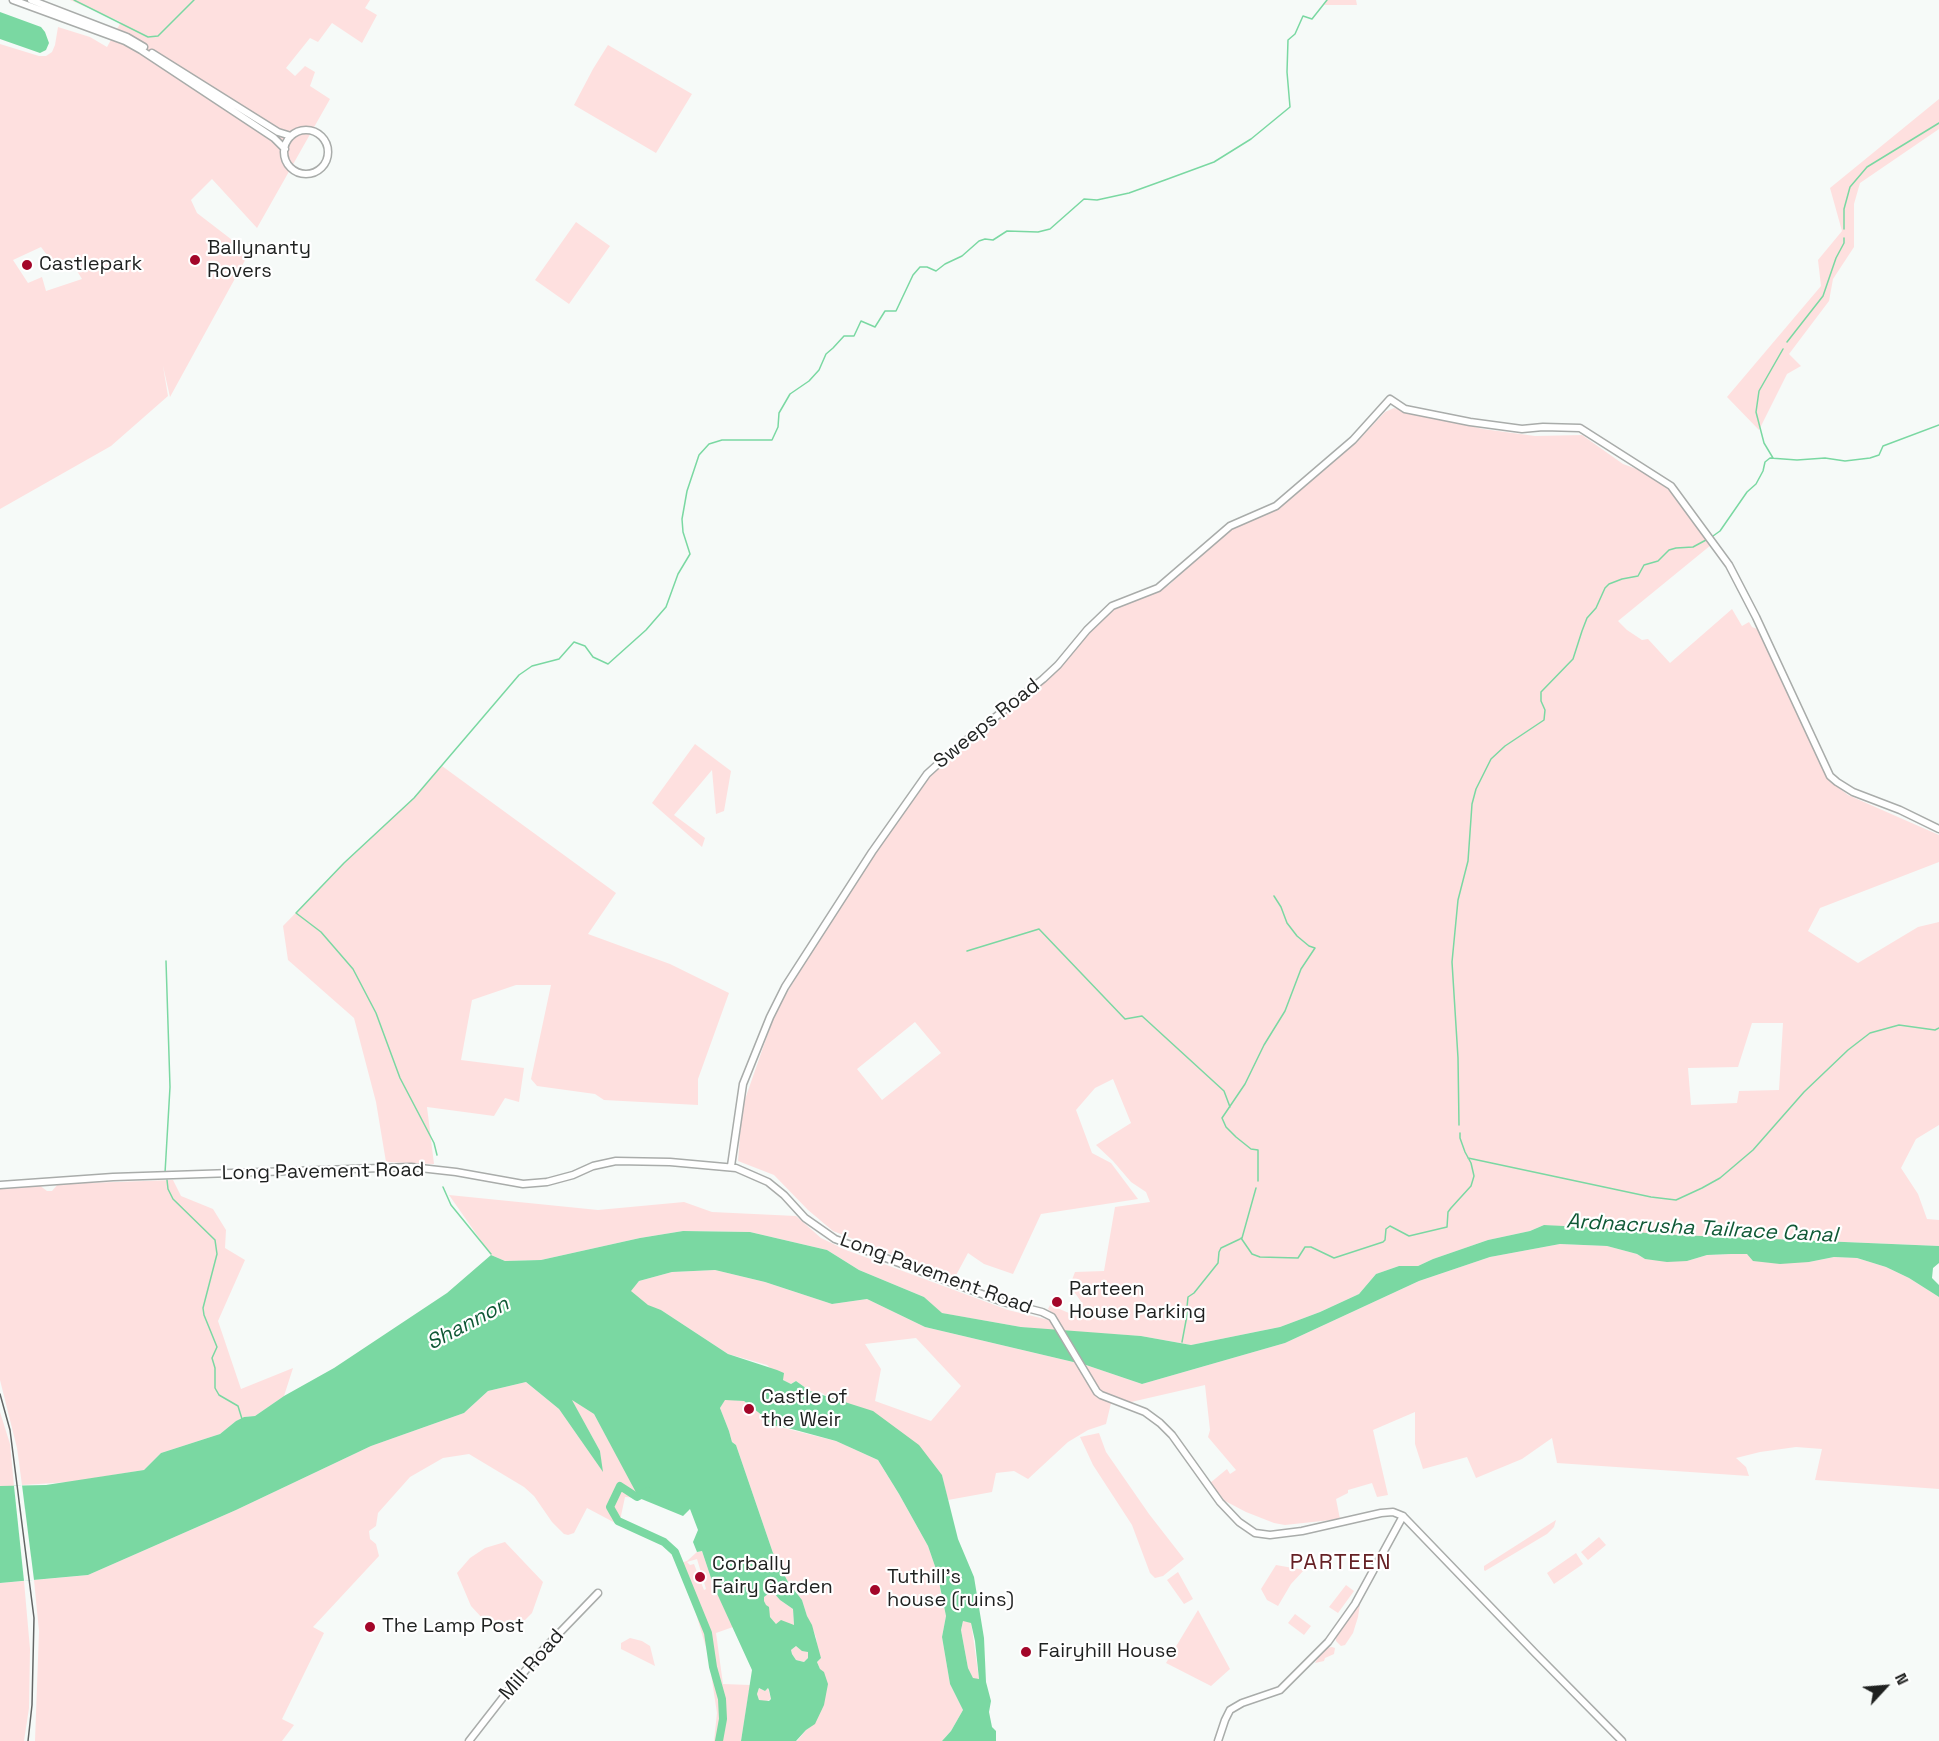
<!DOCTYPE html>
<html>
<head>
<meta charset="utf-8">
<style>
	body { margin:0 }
	#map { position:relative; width:1939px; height:1741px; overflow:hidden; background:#f6faf8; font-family:"Space Grotesk",sans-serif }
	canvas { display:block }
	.north { position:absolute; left:1855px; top:1657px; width:60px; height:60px; -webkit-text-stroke:4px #fff; paint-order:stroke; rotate:64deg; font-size:16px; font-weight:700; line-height:24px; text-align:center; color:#1f2120 }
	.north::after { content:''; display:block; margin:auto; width:21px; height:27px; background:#1f2120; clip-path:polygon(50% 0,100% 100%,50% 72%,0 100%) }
</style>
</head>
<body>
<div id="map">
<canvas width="1939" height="1741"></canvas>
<div class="north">N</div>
</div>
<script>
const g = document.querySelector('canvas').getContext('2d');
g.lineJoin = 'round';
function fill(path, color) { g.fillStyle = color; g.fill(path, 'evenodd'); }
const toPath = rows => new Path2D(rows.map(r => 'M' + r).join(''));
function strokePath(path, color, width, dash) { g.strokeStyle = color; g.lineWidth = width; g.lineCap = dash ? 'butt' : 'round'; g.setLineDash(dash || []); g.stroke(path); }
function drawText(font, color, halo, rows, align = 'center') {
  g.font = font + ' "Space Grotesk",sans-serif'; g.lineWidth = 4.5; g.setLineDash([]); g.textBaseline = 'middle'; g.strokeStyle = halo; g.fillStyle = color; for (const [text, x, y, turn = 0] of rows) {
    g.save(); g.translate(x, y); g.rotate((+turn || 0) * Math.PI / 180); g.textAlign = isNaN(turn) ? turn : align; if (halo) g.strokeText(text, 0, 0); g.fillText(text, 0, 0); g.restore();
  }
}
const green = toPath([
	[70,0,370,0,365,8,377,15,362,43,332,23,318,42,310,38,286,68,295,76,305,66,315,72,310,86,330,99,257,228,212,179,191,200,197,213,249,253,170,397,163,366,168,396,111,446,0,509,0,44,39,56,46,56,52,52,55,45,58,27,90,37,107,47,121,22],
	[41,247,53,263,69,258,82,279,46,291,42,277,28,283,13,260],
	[1327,0,1356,0,1357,5,1324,5],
	[608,45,692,94,656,153,574,105,593,69],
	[1939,99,1939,129,1860,183,1854,204,1854,247,1833,279,1829,301,1789,354,1801,366,1787,374,1759,430,1727,397,1821,286,1818,260,1842,231,1830,188],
	[576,222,610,246,569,304,535,280],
	[1394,408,1483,429,1535,436,1582,435,1623,464,1637,469,1665,485,1674,493,1711,545,1618,621,1627,630,1642,640,1648,639,1670,663,1732,609,1742,626,1749,622,1752,627,1760,630,1829,780,1848,795,1939,835,1939,862,1820,908,1808,931,1858,963,1918,927,1939,922,1939,1125,1916,1139,1901,1168,1918,1194,1927,1219,1939,1220,1939,1246,1655,1234,1544,1225,1530,1231,1488,1240,1433,1259,1418,1266,1399,1266,1376,1274,1359,1294,1320,1312,1280,1327,1191,1345,1141,1336,1064,1331,1056,1316,1048,1309,1050,1305,1076,1316,1082,1303,1075,1293,1068,1290,1075,1272,1104,1271,1115,1207,1150,1202,1146,1192,1131,1182,1113,1161,1096,1145,1131,1123,1113,1079,1095,1088,1076,1110,1092,1153,1111,1163,1138,1199,1041,1214,1013,1274,984,1264,968,1253,954,1279,833,1231,808,1210,774,1175,738,1161,742,1108,775,1013,827,925,883,840,931,774,1038,684,1112,609,1156,592,1169,585,1224,533,1267,514,1284,503,1356,443,1385,412],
	[915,1022,941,1053,882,1100,857,1069],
	[1752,1023,1783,1023,1779,1090,1739,1091,1737,1103,1691,1105,1688,1068,1738,1067],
	[695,744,731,771,724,811,716,814,712,770,674,815,705,838,702,847,652,803],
	[442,766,616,893,588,934,670,964,729,993,698,1079,698,1105,604,1100,595,1094,537,1086,531,1079,551,985,516,985,472,1000,461,1060,524,1068,519,1102,505,1098,494,1116,427,1107,434,1164,386,1162,376,1102,354,1018,288,960,283,926,344,863,414,798],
	[173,1180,181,1196,213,1209,226,1230,225,1248,245,1260,218,1321,241,1389,293,1368,284,1396,255,1416,244,1417,236,1421,220,1434,161,1453,144,1470,70,1482,22,1485,17,1448,0,1380,0,1188,39,1185,47,1191,52,1191,58,1184],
	[449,1195,598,1210,684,1202,712,1212,796,1216,821,1238,846,1250,1008,1310,1049,1320,1059,1331,1021,1327,941,1313,924,1297,859,1270,827,1250,750,1232,683,1231,640,1238,541,1260,505,1261,491,1255],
	[1560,1244,1607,1246,1637,1254,1645,1259,1687,1261,1707,1255,1731,1254,1747,1254,1809,1262,1834,1257,1857,1258,1886,1267,1909,1278,1939,1297,1939,1489,1815,1480,1822,1449,1796,1447,1760,1452,1736,1458,1746,1467,1749,1476,1557,1463,1552,1438,1522,1459,1476,1478,1467,1457,1423,1469,1415,1444,1415,1412,1373,1430,1388,1495,1377,1497,1372,1483,1348,1490,1348,1493,1336,1499,1340,1519,1285,1525,1274,1523,1246,1512,1225,1501,1210,1483,1227,1469,1230,1474,1236,1470,1208,1437,1210,1430,1205,1385,1131,1402,1112,1399,1106,1424,1088,1430,1068,1442,1028,1479,1014,1471,996,1473,992,1492,948,1500,942,1475,822,1393,810,1391,796,1381,791,1384,783,1380,767,1365,728,1354,661,1310,648,1306,630,1291,639,1281,672,1272,715,1270,765,1282,832,1304,867,1299,925,1327,1086,1365,1142,1384,1285,1343,1419,1281,1490,1257],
	[916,1338,961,1386,931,1421,875,1401,881,1369,865,1344],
	[526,1382,559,1409,602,1470,600,1451,571,1399,594,1414,639,1496,639,1498,625,1497,619,1525,587,1508,574,1533,568,1535,564,1534,552,1522,534,1496,524,1487,469,1454,443,1458,410,1477,378,1513,376,1526,369,1531,370,1539,376,1544,379,1556,313,1627,324,1633,282,1719,294,1725,282,1741,35,1741,39,1631,34,1580,88,1575,236,1510,371,1446,464,1413,488,1391],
	[725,1399,744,1401,776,1426,836,1441,878,1460,899,1494,928,1546,937,1572,946,1616,942,1637,950,1684,963,1710,951,1731,942,1741,797,1741,806,1730,815,1723,820,1669,817,1662,821,1658,818,1651,816,1637,807,1616,802,1600,788,1582,773,1553,736,1445,732,1442,729,1431,720,1408],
	[0,1412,10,1444,14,1486,0,1486],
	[1099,1433,1106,1452,1149,1514,1184,1559,1163,1576,1155,1578,1150,1573,1132,1525,1093,1465,1080,1437],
	[1556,1520,1554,1527,1547,1534,1485,1571,1484,1570,1484,1566],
	[1599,1537,1606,1545,1588,1560,1581,1552],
	[505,1542,543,1582,532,1613,515,1630,496,1629,483,1619,471,1606,457,1573,470,1558,485,1548],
	[702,1551,714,1587,733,1627,716,1633,723,1684,750,1685,741,1741,714,1741,717,1713,708,1654,691,1597,677,1564,687,1561,697,1552],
	[697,1559,706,1589,704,1590,694,1564,690,1565,687,1562],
	[1576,1553,1583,1564,1554,1584,1547,1573],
	[1276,1565,1304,1570,1291,1584,1278,1606,1267,1600,1261,1589],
	[1178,1572,1193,1599,1184,1604,1167,1580],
	[24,1581,30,1649,29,1708,24,1741,0,1741,0,1583],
	[1346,1585,1354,1591,1338,1613,1329,1607],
	[772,1591,780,1600,793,1609,794,1626,789,1624,777,1625,770,1617,764,1601,764,1597],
	[1358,1603,1360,1604,1358,1617,1353,1633,1345,1645,1341,1646,1336,1641,1336,1638],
	[1198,1610,1230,1669,1211,1686,1166,1663],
	[1295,1614,1311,1626,1304,1635,1288,1623],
	[963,1621,971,1622,979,1679,973,1679,968,1668,961,1630],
	[630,1638,642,1641,650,1646,655,1666,621,1649,621,1643],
	[796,1646,808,1651,808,1658,804,1662,796,1660,792,1654,791,1650],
	[1332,1647,1335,1648,1334,1654,1325,1658,1324,1661,1315,1663,1319,1656,1326,1648],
	[759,1688,765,1691,768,1688,771,1699,765,1702,759,1700,757,1694]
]);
const water = toPath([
	[0,12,41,27,45,32,49,43,46,50,40,53,0,39],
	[1544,1225,1603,1228,1655,1234,1939,1246,1939,1263,1933,1268,1932,1278,1939,1285,1939,1297,1909,1278,1886,1267,1857,1258,1834,1257,1809,1262,1780,1264,1753,1261,1747,1254,1731,1254,1707,1255,1687,1261,1667,1262,1645,1259,1637,1254,1607,1246,1560,1244,1490,1257,1419,1281,1285,1343,1142,1384,1086,1365,925,1327,867,1299,832,1304,765,1282,715,1270,672,1272,639,1281,631,1291,648,1305,661,1310,728,1354,777,1370,784,1373,783,1380,791,1384,796,1381,810,1391,873,1411,919,1445,942,1475,958,1539,974,1577,984,1638,986,1682,991,1701,989,1712,992,1727,996,1731,996,1741,942,1741,951,1731,963,1710,950,1684,942,1637,946,1616,937,1572,928,1546,899,1494,878,1460,836,1441,788,1428,776,1426,772,1427,768,1424,768,1420,744,1401,725,1400,720,1408,729,1431,732,1442,736,1445,773,1553,788,1582,802,1600,807,1616,812,1625,821,1658,817,1662,820,1669,824,1672,828,1684,824,1705,815,1724,806,1730,796,1741,741,1741,752,1670,714,1587,702,1551,697,1552,693,1542,698,1530,690,1509,683,1516,639,1498,594,1414,572,1400,600,1451,603,1472,559,1409,526,1382,488,1391,464,1413,371,1446,236,1510,88,1575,0,1583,0,1486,46,1485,144,1470,161,1453,220,1434,236,1421,244,1417,255,1416,284,1396,334,1368,447,1293,491,1255,505,1261,541,1260,640,1238,683,1231,750,1232,827,1250,859,1270,924,1297,942,1313,1021,1327,1141,1336,1191,1345,1280,1327,1320,1312,1359,1294,1376,1274,1399,1266,1418,1266,1433,1259,1488,1240,1530,1231],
	[772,1591,780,1600,793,1609,794,1625,781,1620,776,1624,770,1617,769,1607,766,1605,764,1601,764,1597],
	[963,1621,971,1623,975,1641,979,1679,973,1678,968,1668,961,1630],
	[796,1646,802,1651,808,1652,808,1658,804,1662,796,1660,792,1654,791,1650],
	[759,1688,765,1691,768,1688,769,1690,771,1699,769,1701,759,1700,757,1694]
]);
const pier = toPath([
	[22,1485,34,1580,24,1581,14,1486]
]);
const stream = toPath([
	[74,0,148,37,158,36,194,0],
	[1844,229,1844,209,1850,187,1867,167,1939,123],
	[1787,342,1823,296,1836,258,1844,243,1844,238],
	[1773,458,1764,443,1756,412,1759,391,1783,349],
	[1713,536,1720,531,1747,492,1756,484,1763,471,1765,462,1770,458,1797,460,1825,458,1845,461,1870,458,1879,455,1883,446,1939,425],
	[967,951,1039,929,1125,1019,1142,1016,1224,1091,1230,1107],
	[1459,1125,1458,1058,1452,962,1458,900,1468,861,1472,804,1476,789,1491,759,1505,746,1544,720,1545,710,1541,701,1541,692,1573,659,1582,631,1587,618,1596,608,1605,588,1609,584,1622,579,1638,576,1644,565,1658,561,1669,550,1676,548,1693,547,1706,540],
	[437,1155,434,1143,400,1078,376,1013,353,969,321,932,296,913,344,863,414,798,519,675,532,666,559,659,574,642,585,646,593,657,608,664,646,630,666,607,678,574,690,554,683,532,682,519,687,491,699,455,709,444,722,440,772,440,778,427,779,413,790,394,809,381,819,370,826,354,833,348,844,336,854,336,861,321,875,327,885,311,896,311,913,275,920,267,927,267,936,271,945,264,962,256,979,241,985,239,993,240,1007,231,1038,232,1050,229,1084,199,1097,200,1129,193,1165,180,1214,162,1251,139,1290,107,1287,72,1288,40,1295,34,1303,16,1312,19,1327,0],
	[1468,1158,1651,1197,1676,1200,1702,1188,1720,1178,1753,1150,1804,1092,1848,1050,1870,1033,1899,1025,1935,1030,1939,1028],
	[165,1173,170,1087,166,961],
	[167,1180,168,1189,173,1199,215,1240,217,1254,203,1308,204,1315,217,1347,212,1358,215,1368,215,1388,219,1395,238,1406,242,1419],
	[1258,1181,1258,1150,1251,1149,1236,1137,1226,1127,1222,1118,1245,1084,1264,1045,1285,1011,1301,969,1315,948,1309,946,1297,936,1287,923,1281,907,1274,896],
	[443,1187,451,1205,491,1254],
	[1241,1238,1252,1254,1260,1257,1298,1258,1305,1247,1311,1247,1334,1258,1383,1242,1385,1240,1386,1229,1390,1226,1409,1236,1447,1227,1448,1212,1451,1208,1471,1186,1474,1176,1471,1163,1465,1152,1460,1138,1460,1133],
	[1242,1238,1256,1188],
	[1187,1307,1188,1297,1194,1293,1218,1263,1219,1252,1221,1248,1240,1239],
	[1182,1342,1188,1310]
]);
const river = toPath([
	[648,1491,637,1497,620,1486,610,1507,618,1521,664,1542,675,1552,708,1633,713,1667,722,1699,723,1719,719,1741]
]);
const secondary = toPath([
	[13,0,125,41,141,50,274,138,285,149],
	[31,0,127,37,144,47],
	[152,53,278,132,291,136],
	'284 152a22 22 0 1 1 44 0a22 22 0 1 1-44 0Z',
	[731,1166,743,1084,770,1017,785,987,872,852,927,774,949,754,1043,679,1058,665,1087,630,1112,606,1158,588,1230,526,1276,506,1353,440,1390,399,1405,409,1470,422,1522,429,1543,427,1580,428,1671,486,1729,565,1756,617,1830,776,1837,782,1853,792,1900,810,1939,829],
	[0,1185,113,1177,411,1167,456,1172,523,1184,547,1182,573,1175,593,1166,616,1161,670,1162,736,1168,768,1182,784,1195,805,1218,835,1239,1003,1302,1042,1312,1052,1317,1097,1392,1101,1395,1145,1412,1160,1423,1172,1435,1220,1502,1239,1522,1255,1533,1270,1535,1302,1531,1381,1513,1393,1512,1403,1516,1535,1653,1622,1741],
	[469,1741,508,1691,541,1652,598,1593],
	[1218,1741,1225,1720,1230,1710,1242,1703,1280,1690,1328,1642,1355,1604,1403,1516]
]);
const rail = toPath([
	[0,1394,10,1430,34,1618,32,1705,28,1741]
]);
const markers = [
	[195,260,6,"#a30629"],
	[27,265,6,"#a30629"],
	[1057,1302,6,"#a30629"],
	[749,1409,6,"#a30629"],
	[700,1577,6,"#a30629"],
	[875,1590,6,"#a30629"],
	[370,1627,6,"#a30629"],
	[1026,1652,6,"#a30629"]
];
const poiNames = [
	["Ballynanty",207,249],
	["Rovers",207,272],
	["Castlepark",39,265],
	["Parteen",1069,1290],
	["House Parking",1069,1313],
	["Castle of",761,1398],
	["the Weir",761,1421],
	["Corbally",712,1565],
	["Fairy Garden",712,1588],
	["Tuthill's",887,1578],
	["house (ruins)",887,1601],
	["The Lamp Post",382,1627],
	["Fairyhill House",1038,1652]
];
const streetNames = [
	["Sweeps Road",987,724,-39],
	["Long Pavement Road",323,1172,-1],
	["Long Pavement Road",936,1274,20],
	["Mill Road",532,1665,-49]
];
const waterNames = [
	["Ardnacrusha Tailrace Canal",1702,1229,3],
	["Shannon",468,1324,-28]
];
const quarterNames = [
	["PARTEEN",1341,1563]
];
fill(green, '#fee0df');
fill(water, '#7ad8a2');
fill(pier, '#f6faf8');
strokePath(stream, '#7ad8a2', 1.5);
strokePath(river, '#7ad8a2', 8);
strokePath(secondary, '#a9acaa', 9);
strokePath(secondary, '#fff', 6);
strokePath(rail, '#636665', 1.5);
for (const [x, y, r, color] of markers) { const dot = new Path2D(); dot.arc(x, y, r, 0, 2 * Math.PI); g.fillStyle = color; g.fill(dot); strokePath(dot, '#fff', 2); }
drawText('20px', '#1f2120', '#fff', poiNames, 'left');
drawText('20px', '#1f2120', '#fff', streetNames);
drawText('italic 21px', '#105936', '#fff', waterNames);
g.letterSpacing = '1.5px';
drawText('22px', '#652024', '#fff', quarterNames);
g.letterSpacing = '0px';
</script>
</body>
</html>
